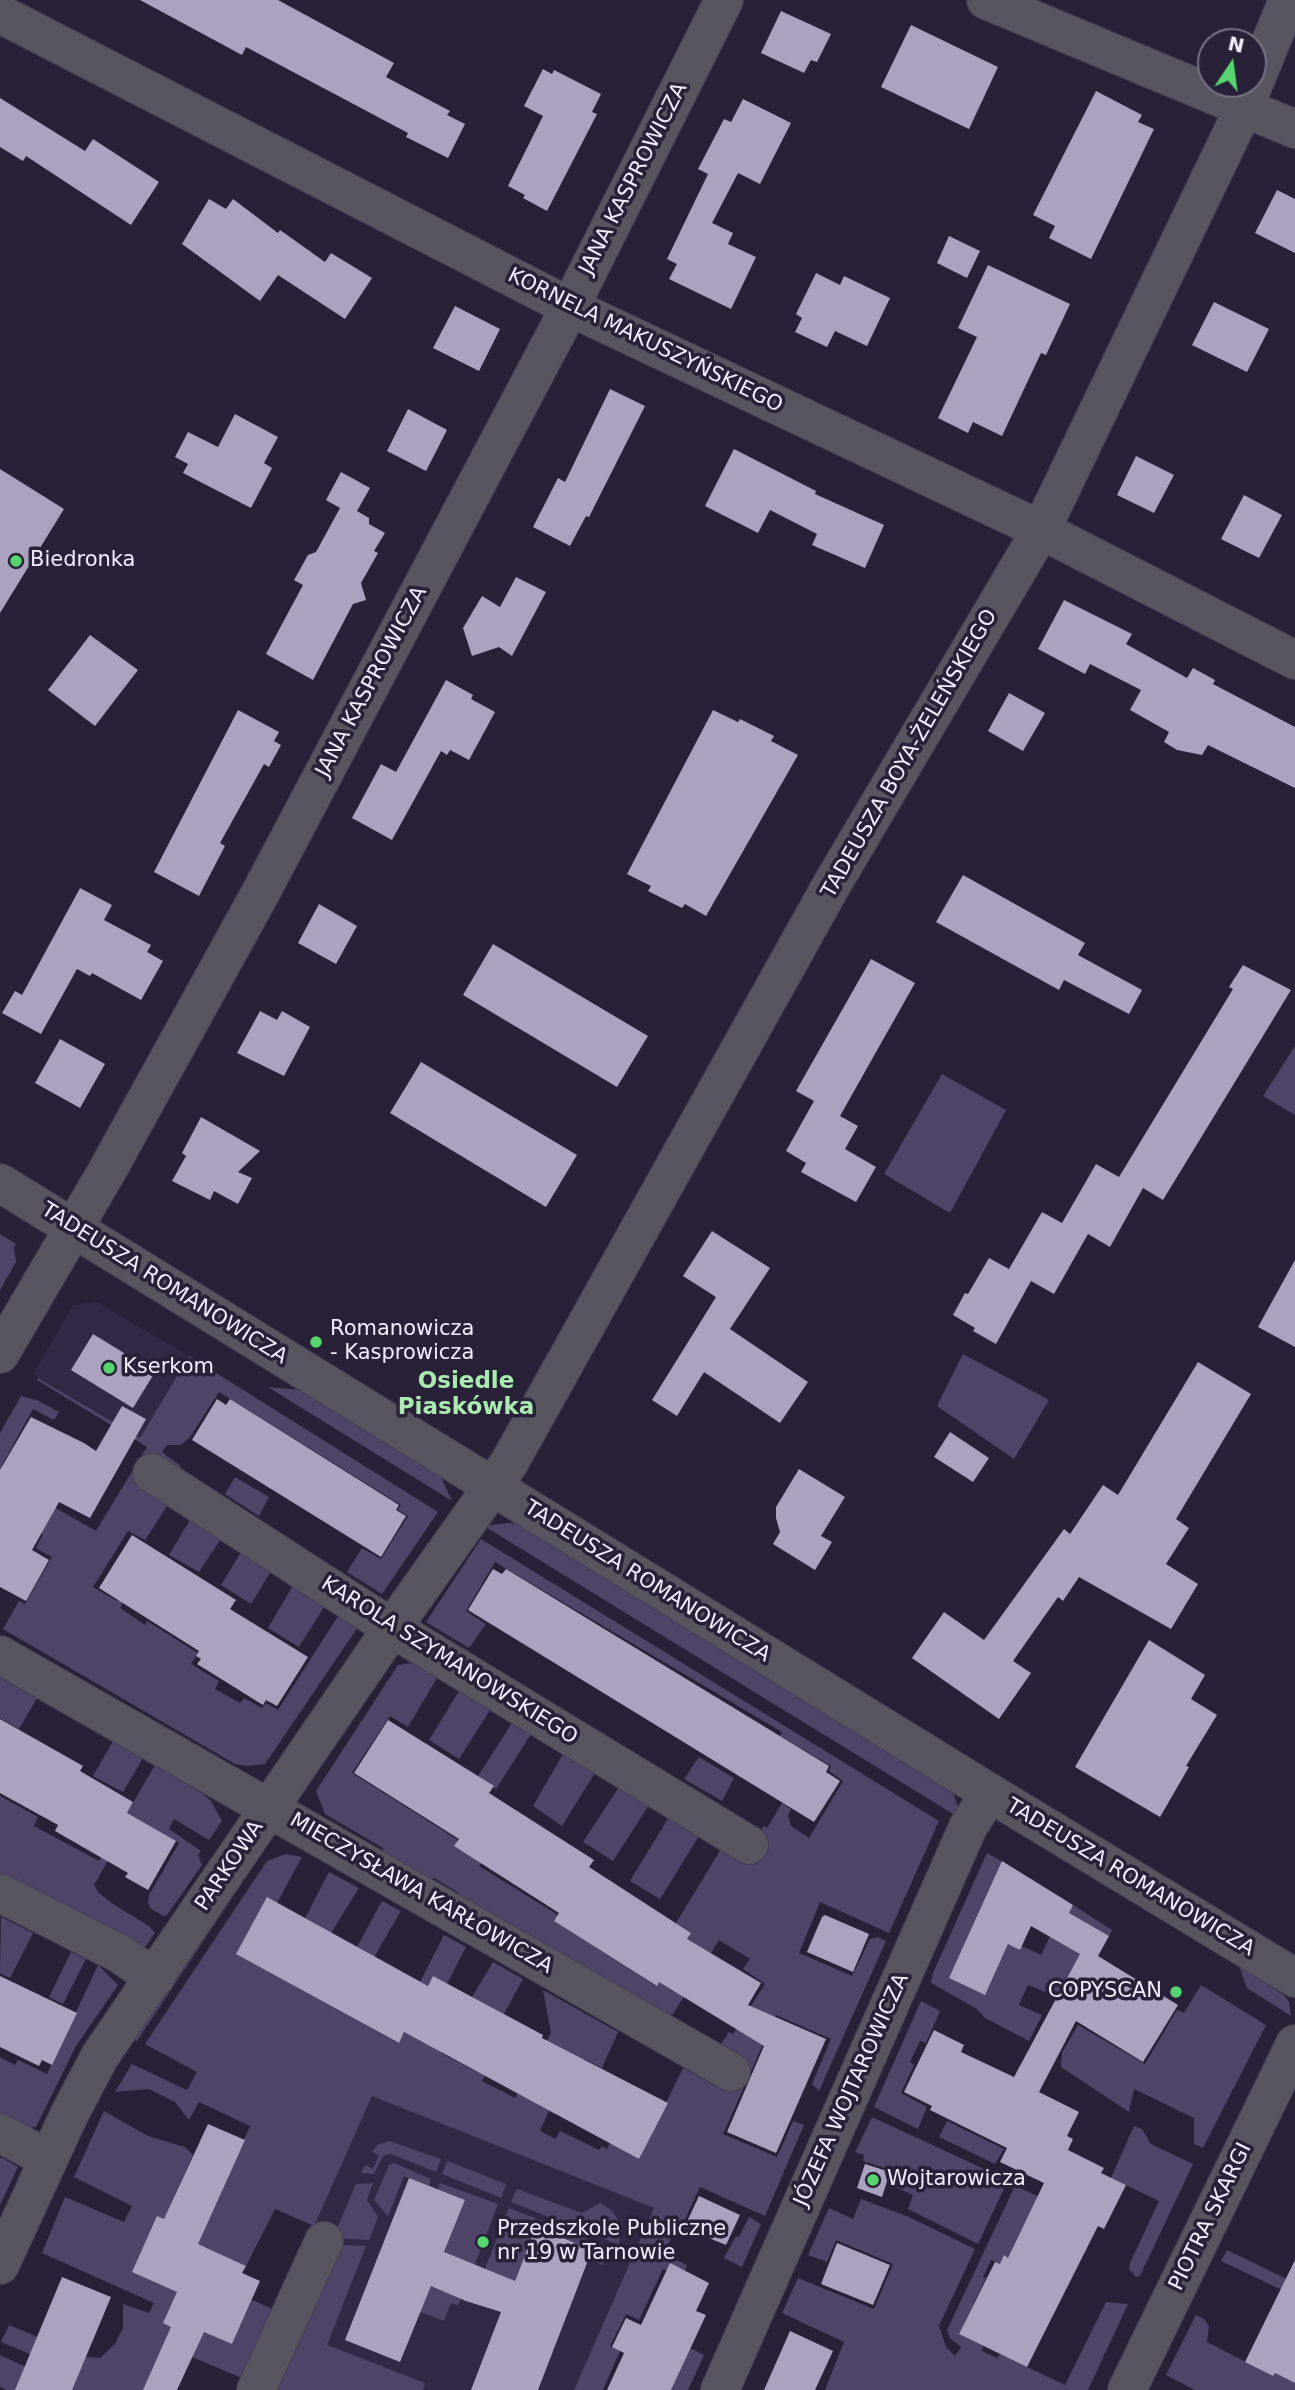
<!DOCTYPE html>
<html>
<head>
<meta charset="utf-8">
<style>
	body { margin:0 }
	#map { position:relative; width:1295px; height:2390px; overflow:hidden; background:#282138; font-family:"DejaVu Sans",sans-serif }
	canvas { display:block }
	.north { position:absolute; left:1197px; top:28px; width:70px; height:70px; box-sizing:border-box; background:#282138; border:2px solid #787386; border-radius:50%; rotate:13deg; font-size:19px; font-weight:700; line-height:28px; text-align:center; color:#f1edfc }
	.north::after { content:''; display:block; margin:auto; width:24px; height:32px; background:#57d570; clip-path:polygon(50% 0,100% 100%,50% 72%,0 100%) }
</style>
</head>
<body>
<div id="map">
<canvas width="1295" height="2390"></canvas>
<div class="north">N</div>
</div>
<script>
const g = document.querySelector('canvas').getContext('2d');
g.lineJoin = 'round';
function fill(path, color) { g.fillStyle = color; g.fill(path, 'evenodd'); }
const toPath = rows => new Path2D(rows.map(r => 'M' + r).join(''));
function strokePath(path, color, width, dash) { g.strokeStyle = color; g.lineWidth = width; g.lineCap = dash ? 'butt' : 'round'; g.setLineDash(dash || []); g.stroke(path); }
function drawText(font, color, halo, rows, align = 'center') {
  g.font = font + ' "DejaVu Sans",sans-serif'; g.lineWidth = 7; g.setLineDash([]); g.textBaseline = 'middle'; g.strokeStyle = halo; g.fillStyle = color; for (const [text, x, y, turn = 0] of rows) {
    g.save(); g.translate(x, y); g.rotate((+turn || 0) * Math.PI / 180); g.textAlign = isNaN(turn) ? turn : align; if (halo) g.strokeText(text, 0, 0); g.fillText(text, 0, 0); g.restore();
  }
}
const built = toPath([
	[97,1302,189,1356,140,1439,33,1374,73,1305],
	[371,2095,654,2208,574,2390,268,2390,309,2235]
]);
const green = toPath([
	[1295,1046,1295,1115,1263,1096],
	[942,1074,1006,1110,950,1213,884,1174],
	[0,1234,16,1244,14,1248,16,1262,0,1290],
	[963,1354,1049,1400,1014,1459,937,1406],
	[189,1356,438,1512,382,1594,347,1572,362,1548,381,1559,408,1516,398,1510,401,1505,219,1392,190,1437,181,1445,167,1445,162,1452,181,1466,176,1474,169,1503,145,1540,128,1531,93,1587,117,1601,121,1597,125,1599,120,1608,145,1625,147,1621,198,1653,191,1664,219,1681,215,1689,240,1703,244,1698,262,1708,266,1703,278,1710,342,1610,360,1624,265,1764,248,1766,235,1764,3,1629,19,1601,25,1604,52,1557,36,1548,43,1534,0,1506,0,1433,21,1396,37,1400,59,1412,54,1420,33,1409,1,1467,15,1476,47,1503,96,1531,147,1447,37,1380,38,1378,140,1438],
	[268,1387,300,1390,434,1471,441,1477,452,1501],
	[235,1477,269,1497,259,1516,225,1494],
	[191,1518,222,1537,199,1572,169,1555],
	[508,1523,519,1524,933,1778,953,1793,959,1809,958,1817,484,1526],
	[481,1539,939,1821,889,1933,820,1902,799,1953,852,1976,870,1939,878,1937,886,1941,819,2091,812,2084,831,2039,776,2015,723,2134,777,2157,793,2121,804,2125,765,2216,700,2187,679,2232,674,2230,664,2254,687,2265,682,2278,663,2269,639,2320,626,2314,610,2346,620,2351,603,2390,574,2390,654,2208,372,2096,314,2226,275,2209,246,2266,205,2247,179,2320,232,2344,252,2300,275,2310,244,2379,192,2357,143,2390,7,2390,0,2387,0,2355,26,2367,30,2354,1,2342,9,2325,86,2357,100,2358,115,2344,123,2328,123,2304,149,2313,154,2303,42,2253,65,2197,124,2222,132,2206,74,2177,104,2111,148,2136,185,2147,193,2155,174,2197,211,2214,250,2126,199,2102,189,2120,175,2102,149,2089,115,2092,132,2064,187,2090,197,2072,145,2044,267,1861,286,1854,302,1857,277,1903,267,1898,237,1954,398,2043,404,2032,422,2042,426,2035,445,2045,441,2053,458,2062,477,2072,488,2069,482,2081,515,2098,551,2033,543,1990,618,2032,602,2068,584,2059,555,2114,549,2111,540,2131,556,2139,560,2131,599,2150,602,2146,607,2149,610,2143,639,2159,683,2068,725,2091,736,2068,723,2059,727,2047,721,2044,729,2032,733,2034,765,1984,743,1969,750,1959,719,1940,673,2014,666,2016,459,1898,459,1893,434,1878,428,1880,382,1853,383,1848,325,1814,316,1791,398,1665,412,1663,437,1678,408,1727,390,1716,352,1773,458,1840,455,1846,481,1863,479,1866,558,1915,554,1921,656,1986,691,1933,676,1923,721,1849,741,1861,764,1826,767,1828,782,1803,791,1809,788,1816,791,1826,809,1838,843,1781,829,1771,831,1766,780,1736,782,1732,495,1562,466,1611,486,1624,469,1648,426,1622],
	[243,1549,273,1568,251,1604,221,1585],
	[295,1582,327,1602,299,1647,268,1628],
	[0,1675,38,1697,19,1729,0,1718],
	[459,1691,490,1710,459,1759,429,1740],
	[512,1723,531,1734,496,1789,478,1776],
	[113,1741,143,1758,123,1792,93,1776],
	[563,1754,595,1773,562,1826,533,1806],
	[699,1757,734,1778,722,1801,684,1779],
	[155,1765,203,1794,211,1801,222,1821,209,1840,174,1819,169,1829,201,1851,198,1855,202,1865,167,1915,164,1916,151,1909,148,1903,149,1895,179,1843,133,1817,94,1885,99,1893,113,1904,149,1926,155,1933,141,1953,0,1881,0,1796,38,1817,34,1826,99,1861],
	[619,1787,649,1805,613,1861,583,1842],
	[669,1817,699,1836,660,1899,630,1881],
	[263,1851,137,2041,128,2038],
	[987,1853,1008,1865,949,1978,985,1994,1008,1944,1020,1949,1022,1946,1041,1955,1057,1922,1063,1925,1073,1905,1112,1930,1109,1936,1082,1921,1067,1946,1094,1962,1073,2002,1056,1993,1053,1995,1028,1985,1019,2005,1042,2015,1029,2041,985,2018,977,2009,931,1983,933,1973],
	[329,1872,359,1888,331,1933,305,1918],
	[382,1901,401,1911,374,1957,357,1947],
	[1,1917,33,1933,10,1978,0,1973],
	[444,1935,466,1947,447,1984,433,1976,428,1986,420,1982],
	[71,1952,86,1959,63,2004,49,1997],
	[493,1962,523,1979,504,2014,472,1997],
	[98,1965,118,1985,76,2046,36,2127,16,2128,0,2119,0,2057,15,2065,18,2060,47,2074],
	[1239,1966,1285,1996,1289,2002,1291,2016,1247,1988],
	[1201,1985,1266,2025,1203,2148,1194,2144,1194,2118,1134,2089,1129,2112,1061,2067,1062,2053,1078,2025,1145,2064,1177,2010,1184,2013],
	[921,2001,940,2011,926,2043,920,2041,910,2062,914,2065,901,2093,927,2107,918,2129,874,2107],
	[872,2117,1008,2180,978,2244,908,2209,913,2195,890,2185,894,2171,863,2161,864,2155,855,2152],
	[947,2121,1004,2149,995,2164,939,2137],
	[1134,2126,1142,2129,1151,2144,1193,2164,1140,2276,1136,2277,1129,2269,1130,2263,1159,2201,1111,2178],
	[389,2141,441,2159,436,2172,391,2154,383,2156,374,2174,361,2173,365,2165,373,2169,379,2155,372,2152,377,2145],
	[1,2157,18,2167,0,2205,0,2160],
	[447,2161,506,2184,501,2198,442,2174],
	[394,2163,431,2179,429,2186,404,2176,388,2216,374,2200,389,2165],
	[373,2183,367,2200,378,2217,369,2240,333,2238,356,2184],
	[440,2183,498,2204,472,2272,441,2261,465,2200,438,2189],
	[1015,2186,1044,2199,1010,2259,1004,2256,1000,2264,991,2260,983,2277,986,2278,959,2334,983,2346,982,2351,997,2358,1000,2354,1065,2385,1106,2302,1128,2304,1088,2390,825,2390,844,2342,782,2313,798,2278,874,2309,893,2264,836,2240,827,2262,808,2255,829,2208,853,2219,861,2199,909,2217,975,2249,939,2326,946,2347,955,2356,961,2347,950,2338,947,2330],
	[517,2189,582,2213,600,2203,610,2209,617,2218,620,2229,619,2245,511,2202],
	[509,2208,611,2248,603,2265,589,2260,592,2250,536,2227,512,2288,482,2276],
	[749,2217,761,2224,742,2267,724,2258,736,2236,739,2237],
	[329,2244,366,2246,327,2345,425,2383,423,2390,263,2390],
	[1227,2250,1295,2283,1282,2290,1221,2261],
	[434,2277,465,2289,458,2305,451,2303,444,2321,420,2312],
	[1196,2315,1204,2319,1209,2326,1207,2342,1273,2376,1275,2373,1295,2383,1295,2390,1195,2390,1166,2375],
	[690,2348,704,2355,688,2390,671,2390]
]);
const building = toPath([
	[140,0,278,0,394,63,386,77,450,111,447,115,465,124,448,158,406,137,408,133,246,47,242,55],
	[781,11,831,34,817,62,811,60,804,73,761,53],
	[911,25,998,67,969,129,881,87],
	[543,69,552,74,554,70,601,94,592,112,597,114,547,211,523,198,525,195,508,186,543,116,524,106],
	[1096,91,1142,115,1138,122,1154,129,1091,259,1049,238,1055,226,1033,215],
	[0,98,85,151,93,139,159,182,131,225,26,156,23,161,0,147],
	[743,99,791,123,760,184,738,173,712,223,733,233,728,244,756,257,731,309,669,279,677,264,667,259,708,174,698,169,724,119,731,122],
	[1277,190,1295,199,1295,253,1255,233],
	[209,199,226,209,233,199,278,233,280,230,325,262,331,253,372,278,345,319,278,275,260,301,182,244],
	[949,236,980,251,967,278,937,263],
	[988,265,1070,304,1046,355,1041,353,1002,436,973,422,968,433,938,418,977,337,958,328],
	[816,273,840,285,844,276,890,298,867,346,835,331,827,347,795,332,802,318,796,314],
	[1214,302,1269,329,1247,372,1192,345],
	[455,306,500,329,479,371,433,348],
	[610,389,645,406,589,517,586,516,570,546,533,527,558,478,565,482],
	[408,409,447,430,426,471,387,451],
	[235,414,278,437,264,463,272,468,251,508,183,473,188,464,175,457,188,432,218,447],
	[734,449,816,491,815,494,884,525,865,568,812,545,817,534,770,510,758,533,705,506],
	[1136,456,1174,475,1154,513,1117,495],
	[0,469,64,509,0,613],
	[341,472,370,488,357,511,369,518,369,524,385,533,374,551,378,553,361,583,366,600,353,604,313,680,266,654,303,585,294,580,308,555,316,552,340,508,326,500],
	[1244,495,1282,515,1259,558,1221,539],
	[516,577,546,592,512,656,499,647,472,656,463,628,482,596,500,607],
	[1064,600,1132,634,1126,644,1187,678,1193,668,1215,680,1213,684,1295,727,1295,788,1208,745,1202,755,1177,750,1164,742,1169,732,1130,710,1141,690,1090,664,1085,674,1038,649],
	[90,635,138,670,95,726,48,690],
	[446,680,473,695,471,699,495,712,469,760,450,750,447,755,441,751,392,840,352,818,381,764,396,772],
	[1009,693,1045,713,1023,751,988,731],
	[238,710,279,732,274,741,281,745,269,767,264,764,220,843,225,846,199,896,154,872],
	[713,710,738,722,740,719,774,736,771,741,798,755,706,916,685,904,682,908,648,891,651,886,627,874],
	[963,875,1085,943,1078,955,1142,990,1129,1014,1064,980,1059,990,936,922],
	[80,888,112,905,104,920,151,945,147,952,163,961,141,1000,92,973,90,976,77,969,41,1034,2,1013,15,991,22,995],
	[319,904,357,926,336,964,298,943],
	[493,944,648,1036,617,1087,463,995],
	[871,959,915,983,840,1116,858,1126,845,1149,876,1167,856,1202,801,1172,806,1163,786,1151,814,1101,796,1091],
	[1243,965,1291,990,1163,1200,1143,1188,1110,1247,1088,1234,1054,1294,1031,1281,996,1344,973,1331,975,1328,953,1315,965,1293,968,1294,989,1258,1009,1269,1042,1212,1062,1223,1096,1164,1119,1177,1233,989,1229,987],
	[260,1011,277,1020,282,1011,310,1027,284,1076,237,1053],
	[60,1039,105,1064,80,1108,35,1083],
	[421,1062,577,1155,546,1207,390,1113],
	[201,1117,260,1151,238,1172,252,1178,238,1204,214,1191,210,1200,172,1181,186,1156,182,1153],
	[712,1231,770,1268,730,1329,808,1382,780,1423,704,1372,677,1416,652,1400,716,1297,683,1276],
	[1295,1260,1295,1347,1258,1327],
	[93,1334,155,1372,133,1408,71,1370],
	[1198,1362,1251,1394,1176,1519,1189,1528,1166,1564,1198,1584,1171,1629,1079,1577,1063,1601,1058,1597,1013,1661,1031,1673,999,1719,912,1658,944,1612,984,1640,1064,1529,1070,1534,1103,1485,1118,1495],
	[217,1399,226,1405,230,1399,399,1505,396,1510,406,1516,381,1557,192,1440],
	[122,1406,146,1419,90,1518,59,1502,32,1550,49,1560,26,1601,0,1587,0,1470,31,1417,84,1443,96,1451],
	[950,1432,989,1458,973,1482,934,1457],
	[799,1469,845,1497,821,1536,832,1542,815,1570,773,1544,780,1532,776,1518,776,1507],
	[132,1535,236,1600,230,1609,308,1657,277,1706,266,1700,263,1705,197,1664,201,1659,196,1656,199,1651,99,1588],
	[493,1569,502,1574,506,1569,829,1766,826,1772,840,1781,814,1822,468,1610],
	[1149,1640,1205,1675,1191,1699,1217,1715,1186,1766,1189,1767,1160,1817,1075,1767],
	[0,1719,83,1766,80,1771,133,1802,127,1813,176,1841,148,1890,125,1877,128,1873,55,1831,58,1825,0,1793],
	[388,1720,494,1786,489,1793,594,1860,589,1867,691,1933,687,1939,761,1983,748,2005,826,2039,776,2153,727,2132,764,2046,659,1982,657,1986,554,1921,559,1913,454,1846,459,1839,354,1773],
	[1002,1861,1073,1905,1069,1913,1109,1936,1098,1956,1178,2005,1143,2062,1076,2021,1039,2092,1079,2112,1067,2136,1073,2139,1068,2150,1104,2168,1101,2173,1126,2185,1104,2229,1098,2226,1027,2367,959,2334,995,2262,1000,2264,1004,2255,1008,2258,1044,2183,1000,2162,1007,2148,930,2110,932,2106,904,2092,934,2030,964,2045,961,2052,1014,2077,1080,1954,1031,1926,1020,1950,1008,1944,985,1995,949,1978],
	[267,1897,428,1986,433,1976,543,2035,542,2038,668,2103,639,2159,404,2032,399,2043,236,1954],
	[825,1915,869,1934,853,1972,807,1952,822,1917],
	[0,1976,77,2013,52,2065,42,2060,39,2066,0,2047],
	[208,2124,245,2140,198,2244,246,2266,242,2273,260,2281,232,2344,204,2332,177,2390,143,2390,171,2327,163,2323,177,2292,132,2272,157,2216,164,2219],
	[865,2164,890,2172,882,2197,857,2188],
	[409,2178,465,2200,444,2252,515,2281,536,2227,592,2250,538,2390,471,2390,501,2312,466,2301,431,2286,400,2362,345,2340],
	[699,2196,740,2215,726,2245,684,2228],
	[837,2243,890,2265,873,2305,821,2284],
	[1295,2260,1295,2383,1275,2373,1273,2376,1245,2362],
	[670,2263,709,2283,696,2311,706,2315,671,2390,607,2390,624,2353,612,2347,626,2318,641,2325],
	[62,2277,111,2297,72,2390,15,2390],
	[790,2331,833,2351,815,2390,764,2390]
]);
const minor = toPath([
	[986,0,1295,129],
	[0,14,570,307,1041,530,1295,660],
	[0,1354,107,1171,261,892,570,307,724,0],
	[152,1473,392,1628,749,1845],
	[0,1655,731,2072],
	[0,1893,120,1954,155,1978],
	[0,2133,48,2159],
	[0,2265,69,2115,100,2056,392,1628,509,1463,831,886,1041,530,1244,108,1288,0],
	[256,2390,324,2241],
	[720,2390,968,1827,990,1793],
	[1127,2390,1295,2044]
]);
const tertiary = toPath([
	[0,1183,990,1793,1295,1978]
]);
const markers = [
	[16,561,7,"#57d570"],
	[316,1342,7,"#57d570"],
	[109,1368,7,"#57d570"],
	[1176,1992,7,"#57d570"],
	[873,2180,7,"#57d570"],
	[483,2242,7,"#57d570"]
];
const streetNames = [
	["JANA KASPROWICZA",634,179,-63],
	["KORNELA MAKUSZYŃSKIEGO",645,341,26],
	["JANA KASPROWICZA",372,682,-62],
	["TADEUSZA BOYA-ŻELEŃSKIEGO",910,754,-60],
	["TADEUSZA ROMANOWICZA",164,1284,32],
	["TADEUSZA ROMANOWICZA",647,1582,32],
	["KAROLA SZYMANOWSKIEGO",449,1661,32],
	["PARKOWA",230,1866,-56],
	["TADEUSZA ROMANOWICZA",1130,1878,31],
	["MIECZYSŁAWA KARŁOWICZA",421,1894,30],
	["JÓZEFA WOJTAROWICZA",852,2090,-66],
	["PIOTRA SKARGI",1211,2217,-64]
];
const poiNames = [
	["Biedronka",30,561],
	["Romanowicza",330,1330],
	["- Kasprowicza",330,1354],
	["Kserkom",123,1368],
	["COPYSCAN",1162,1992,"right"],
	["Wojtarowicza",887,2180],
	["Przedszkole Publiczne",497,2230],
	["nr 19 w Tarnowie",497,2254]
];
const neighbourhoodNames = [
	["Osiedle",466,1382],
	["Piaskówka",466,1408]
];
fill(built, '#322946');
fill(green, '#504569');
fill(building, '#aaa2bf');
strokePath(minor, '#443e53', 40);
strokePath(tertiary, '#443e53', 40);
strokePath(minor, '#585560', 38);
strokePath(tertiary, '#585560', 38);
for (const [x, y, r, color] of markers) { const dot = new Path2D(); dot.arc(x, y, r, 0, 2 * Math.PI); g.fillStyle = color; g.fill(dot); strokePath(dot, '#282138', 2.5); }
drawText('21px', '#f1edfc', '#282138', streetNames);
drawText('21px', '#f1edfc', '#282138', poiNames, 'left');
drawText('bold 23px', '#abebb2', '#282138', neighbourhoodNames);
</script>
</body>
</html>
